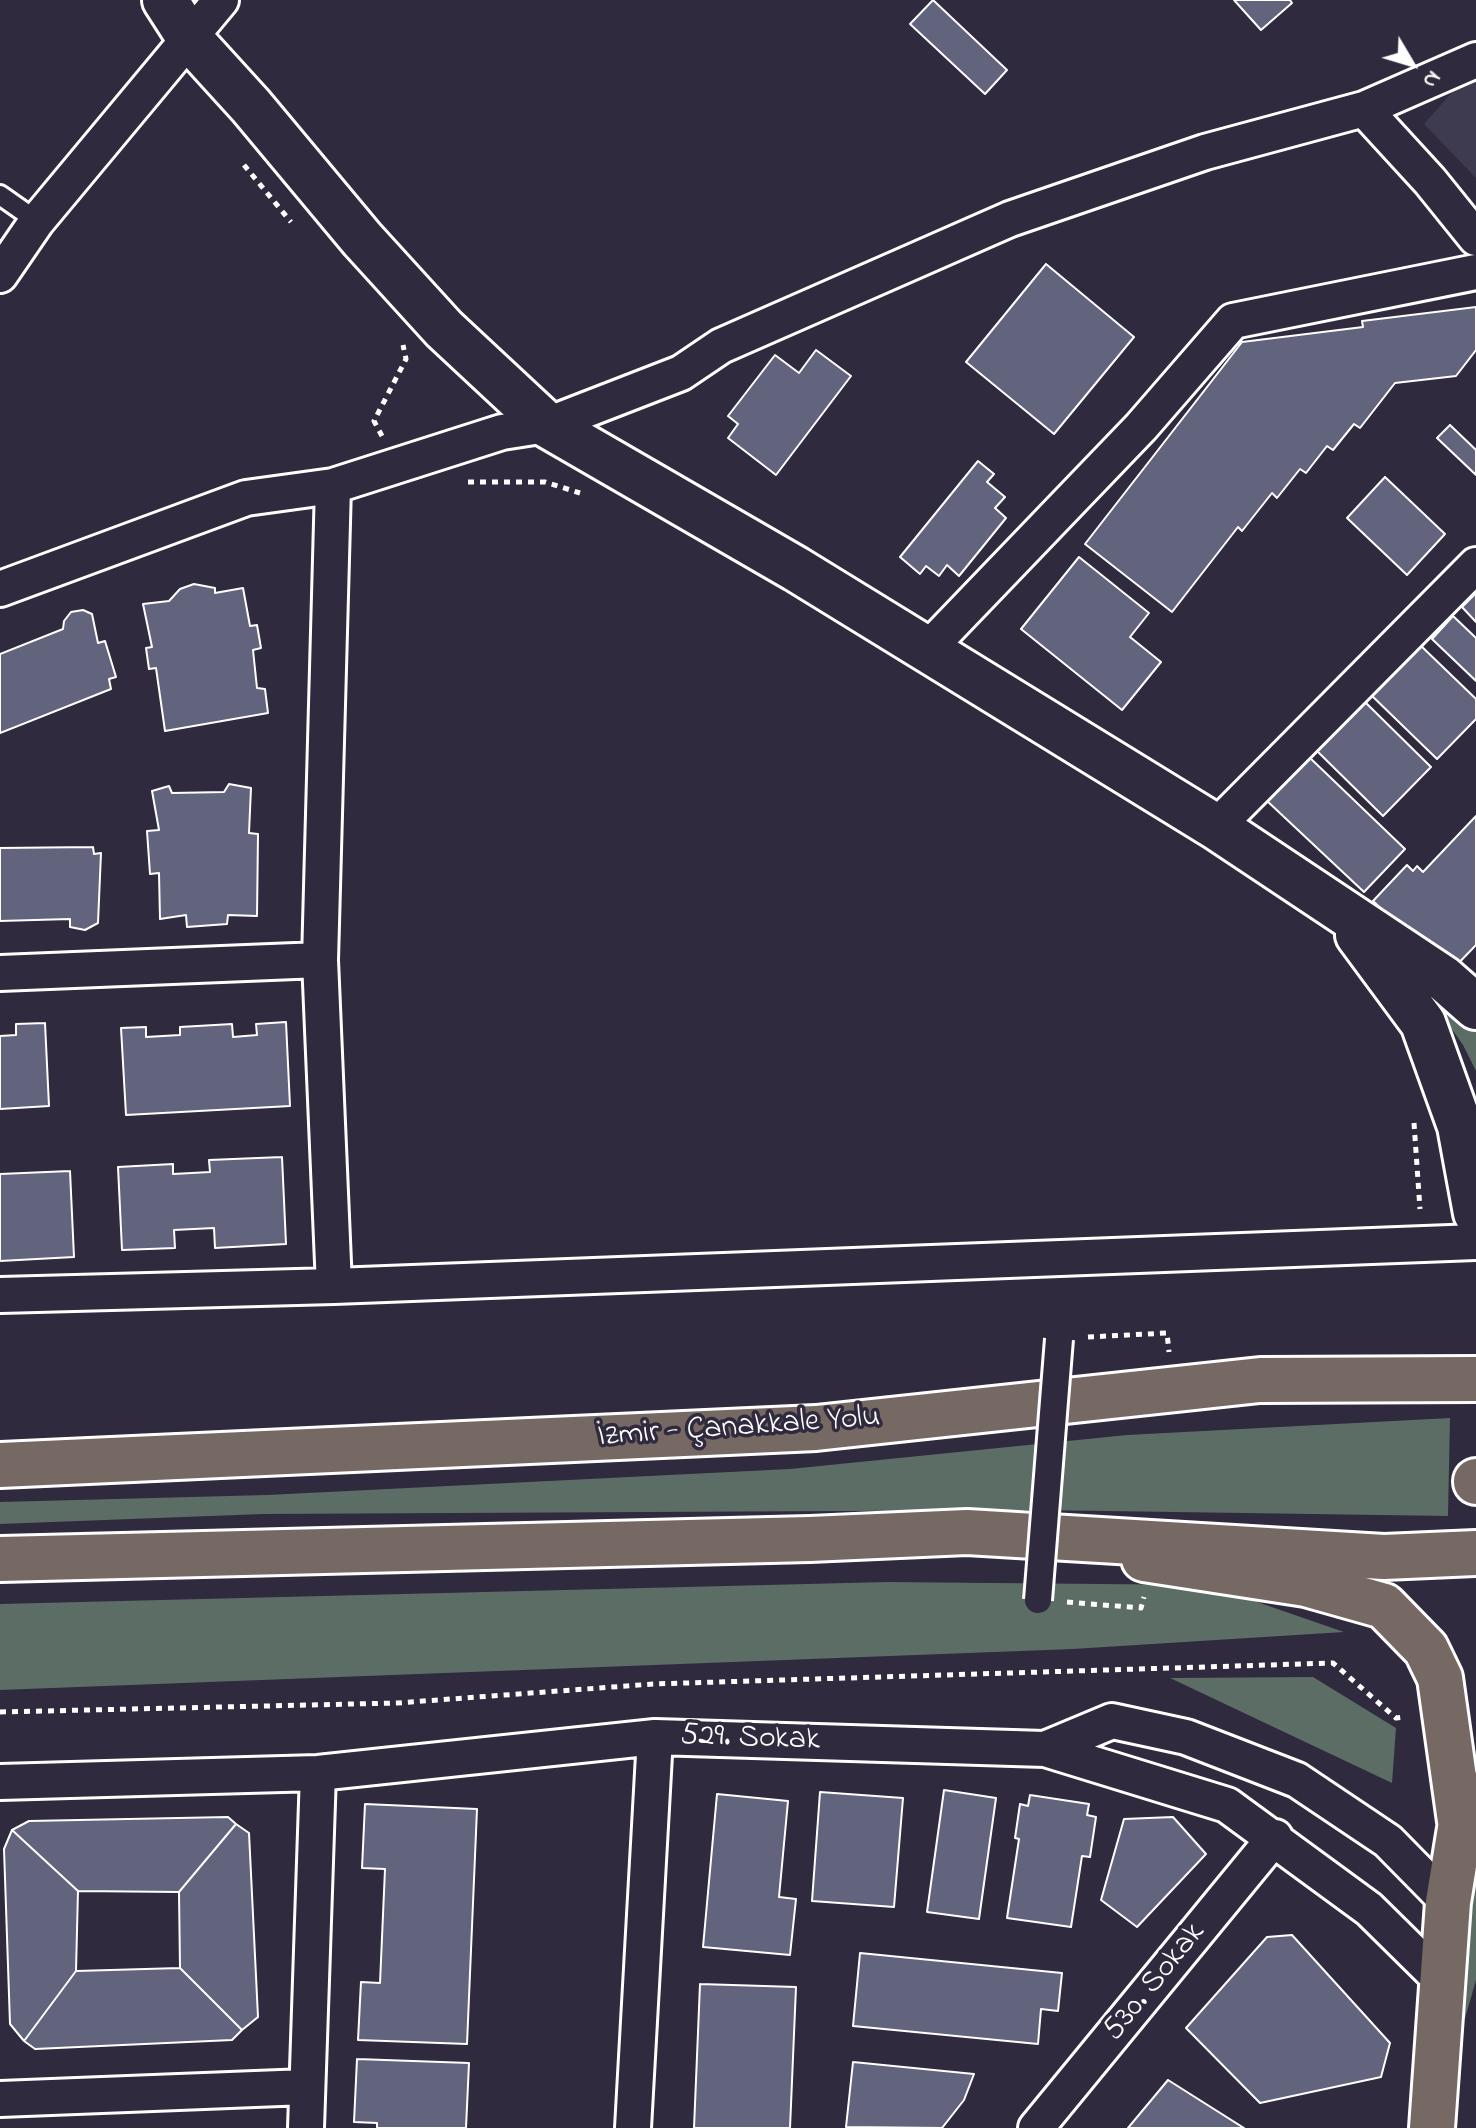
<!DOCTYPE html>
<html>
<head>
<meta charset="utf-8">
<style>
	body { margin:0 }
	#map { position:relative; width:1476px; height:2128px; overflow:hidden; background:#2f2a3d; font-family:"Indie Flower",sans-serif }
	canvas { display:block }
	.north { position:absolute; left:1372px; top:24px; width:80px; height:80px; -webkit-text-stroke:6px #2f2a3d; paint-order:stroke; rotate:128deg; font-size:22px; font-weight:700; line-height:32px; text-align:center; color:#fff }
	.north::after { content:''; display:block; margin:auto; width:28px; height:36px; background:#fff; clip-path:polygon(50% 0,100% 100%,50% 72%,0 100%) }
</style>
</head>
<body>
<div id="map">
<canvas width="1476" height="2128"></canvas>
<div class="north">N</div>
</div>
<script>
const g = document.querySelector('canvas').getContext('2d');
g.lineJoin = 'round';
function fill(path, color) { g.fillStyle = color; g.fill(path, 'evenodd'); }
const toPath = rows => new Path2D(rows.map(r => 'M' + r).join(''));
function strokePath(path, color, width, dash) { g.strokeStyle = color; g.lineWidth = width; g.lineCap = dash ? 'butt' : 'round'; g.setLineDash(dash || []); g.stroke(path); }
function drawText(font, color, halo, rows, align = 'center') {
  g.font = font + ' "Indie Flower",sans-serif'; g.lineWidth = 7; g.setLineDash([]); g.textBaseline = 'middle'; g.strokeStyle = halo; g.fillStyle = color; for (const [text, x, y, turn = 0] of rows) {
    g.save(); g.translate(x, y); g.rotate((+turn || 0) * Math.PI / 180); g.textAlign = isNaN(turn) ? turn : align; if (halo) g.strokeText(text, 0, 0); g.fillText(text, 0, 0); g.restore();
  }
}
const built = toPath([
	[1476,75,1476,178,1424,124,1463,80]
]);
const green = toPath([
	[1417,980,1476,1024,1476,1071,1463,1045],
	[1450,1418,1448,1516,1037,1510,263,1514,0,1524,0,1502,267,1495,790,1469,1127,1435],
	[887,1582,1208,1585,1344,1632,1073,1649,0,1690,0,1604],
	[1313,1677,1396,1728,1392,1783,1170,1678],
	[1476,1858,1476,1980,1456,2050]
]);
const building = toPath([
	[933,0,1007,70,985,94,910,24,933,0],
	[1234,0,1290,0,1292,3,1261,30,1234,0],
	[1046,264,1134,337,1054,434,966,362,1046,264],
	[1476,307,1476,350,1456,376,1395,383,1360,428,1354,424,1333,450,1327,446,1306,473,1300,469,1277,498,1272,493,1242,531,1238,527,1172,612,1085,544,1242,342,1363,327,1362,321,1476,307],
	[816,350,851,376,776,475,728,438,738,424,728,416,775,355,799,373,816,350],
	[1450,425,1476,450,1476,475,1437,438,1450,425],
	[978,461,994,474,987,482,1005,497,995,508,1006,518,959,576,947,565,939,576,926,566,920,574,900,557,978,461],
	[1385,477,1445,534,1407,575,1347,518,1385,477],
	[1079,557,1149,613,1130,637,1161,662,1122,710,1021,629,1079,557],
	[194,584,215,588,215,593,243,588,250,626,257,625,261,648,253,650,257,688,265,689,268,713,165,731,156,668,149,669,146,648,152,647,143,604,169,601,180,589,194,584],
	[1476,593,1476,622,1462,607,1476,593],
	[83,610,92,614,98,643,105,641,116,677,109,679,111,689,0,733,0,654,63,629,64,621,71,612,83,610],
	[1453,616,1476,638,1476,681,1432,639,1453,616],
	[1418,643,1476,699,1476,719,1437,759,1369,693,1418,643],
	[1364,701,1431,767,1383,816,1316,750,1364,701],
	[1308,756,1405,849,1364,892,1266,800,1308,756],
	[229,784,251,788,249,833,258,834,257,916,228,915,227,924,187,927,186,915,160,919,159,873,150,874,147,831,159,830,152,791,169,786,172,793,224,792,229,784],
	[1476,816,1476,945,1449,973,1373,901,1407,865,1413,871,1417,866,1423,872,1476,816],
	[93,847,94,854,101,853,98,923,85,930,70,927,70,919,0,921,0,848,93,847],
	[286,1022,290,1106,126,1115,121,1028,146,1027,146,1037,180,1035,180,1027,232,1024,233,1037,257,1035,256,1024,286,1022],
	[45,1023,49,1106,0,1109,0,1036,16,1035,16,1024,45,1023],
	[282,1157,286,1244,215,1248,214,1228,174,1230,175,1248,122,1250,118,1167,173,1164,173,1174,210,1172,209,1160,282,1157],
	[70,1171,74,1257,0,1261,0,1174,70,1171],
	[944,1790,996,1798,979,1919,927,1912,944,1790],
	[820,1792,903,1798,894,1907,812,1901,820,1792],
	[717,1794,788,1801,779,1897,796,1899,790,1955,703,1947,717,1794],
	[1030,1795,1089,1804,1087,1815,1096,1817,1090,1857,1082,1856,1071,1927,1007,1918,1019,1839,1015,1838,1020,1804,1028,1806,1030,1795],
	[365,1804,477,1809,467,2044,358,2040,361,1982,380,1983,385,1869,362,1868,365,1804],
	[228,1817,236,1824,179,1892,78,1891,12,1830,29,1821,228,1817],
	[1173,1817,1206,1854,1137,1927,1101,1900,1124,1819,1173,1817],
	[236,1824,249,1833,258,2017,242,2030,180,1968,179,1892,236,1824],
	[12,1830,78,1891,76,1971,24,2041,10,2024,4,1849,12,1830],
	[1292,1935,1390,2043,1381,2077,1260,2103,1186,2028,1267,1937,1292,1935],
	[860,1953,1062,1973,1058,2011,1041,2009,1038,2044,853,2026,860,1953],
	[180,1968,242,2030,232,2040,35,2049,24,2041,76,1971,180,1968],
	[700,1984,796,1987,790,2128,694,2128,700,1984],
	[357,2059,469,2063,466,2128,377,2128,377,2123,354,2122,357,2059],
	[853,2062,974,2074,964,2100,942,2128,846,2127,853,2062],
	[1168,2080,1244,2128,1128,2128,1168,2080]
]);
const path = toPath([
	[244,165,291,222],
	[382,436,374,421,406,359,403,345],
	[468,482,545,482,580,493],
	[1414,1123,1420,1209],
	[1088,1337,1167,1333,1169,1352],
	[1067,1602,1141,1608,1144,1597],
	[0,1712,397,1703,653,1684,1333,1663,1396,1718,1405,1717]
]);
const service = toPath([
	[0,195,37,221]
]);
const minor = toPath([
	[1364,109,1430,181,1476,238],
	[0,275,37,221,221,0],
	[0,589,246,498,333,486,502,432,547,425,681,373,721,346,1010,219,1205,152,1364,109,1476,60],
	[925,652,1141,427,1233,321,1476,272],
	[1216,827,1476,565],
	[320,960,334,1286],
	[0,973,320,960,333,486],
	[0,1295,334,1286,1476,1242],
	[1045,1749,1112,1721,1186,1737,1297,1780,1388,1841,1448,1902],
	[0,1782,318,1773,655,1737],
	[0,2099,306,2087],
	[306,2128,318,1773],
	[633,2128,655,1737,1045,1749,1227,1805,1369,1909,1443,1982],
	[1036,2128,1275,1837]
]);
const secondary = toPath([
	[165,0,190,39,251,106,362,239,444,329,547,425,796,569,1216,827,1443,978,1476,1007],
	[1358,935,1423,1023,1460,1126,1476,1213]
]);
const primary = toPath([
	[1144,1559,1306,1584,1384,1606,1426,1649,1440,1678,1460,1821],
	[1432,2128,1448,1902,1466,1792]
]);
const trunk = toPath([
	[0,1465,816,1428,1260,1380,1476,1379],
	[1476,1481,1476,1482],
	[0,1559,810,1539,967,1532,1384,1557,1476,1553]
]);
const pedestrianBridge = toPath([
	[1038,1600,1059,1339]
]);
const streetNames = [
	["İzmir - Çanakkale Yolu",739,1429,-4],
	["529. Sokak",750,1740,2],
	["530. Sokak",1156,1983,-51]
];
fill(built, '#3e3b50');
fill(green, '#5b6d65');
fill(building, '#62647e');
strokePath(building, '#fff', 2);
strokePath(service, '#fff', 24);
strokePath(minor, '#fff', 40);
strokePath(secondary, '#fff', 50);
strokePath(primary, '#fff', 50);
strokePath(trunk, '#fff', 50);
strokePath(path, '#fff', 5, [6, 6]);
strokePath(service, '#2f2a3d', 18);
strokePath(minor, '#2f2a3d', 34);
strokePath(secondary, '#2f2a3d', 44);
strokePath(primary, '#766964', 44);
strokePath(trunk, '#766964', 44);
strokePath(pedestrianBridge, '#fff', 32, []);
strokePath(pedestrianBridge, '#2f2a3d', 26);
drawText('32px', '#fff', '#2f2a3d', streetNames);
</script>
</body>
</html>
